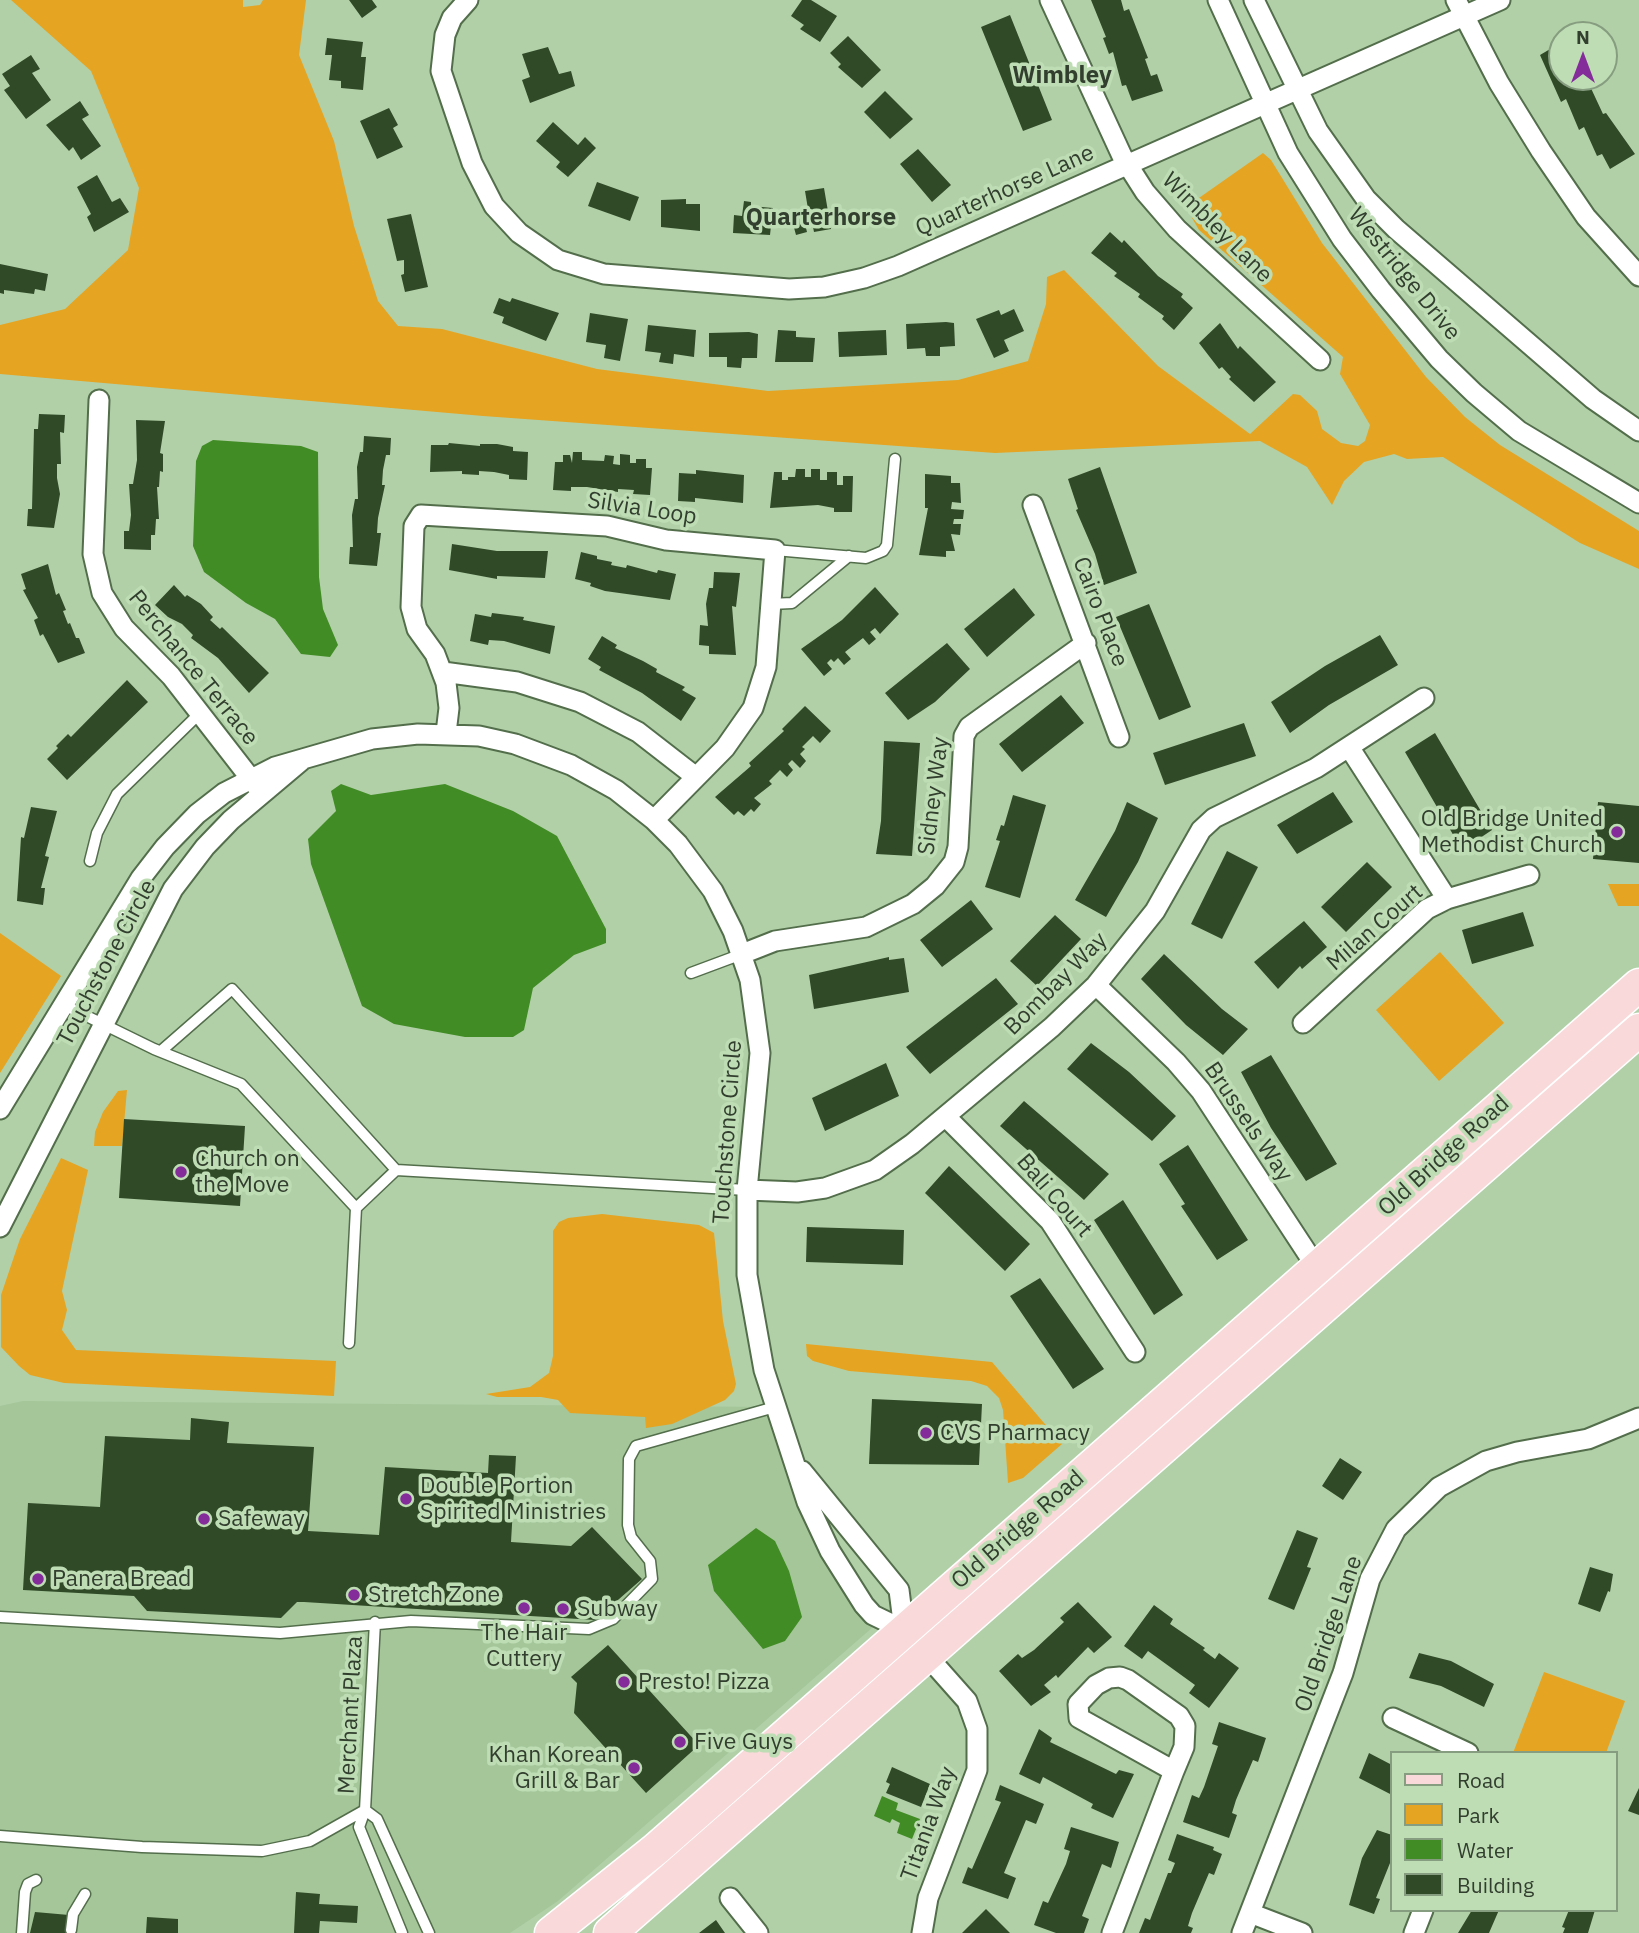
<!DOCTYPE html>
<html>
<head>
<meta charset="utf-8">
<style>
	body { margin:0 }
	#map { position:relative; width:1639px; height:1933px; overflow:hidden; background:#b1d0a8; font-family:"IBM Plex Sans",sans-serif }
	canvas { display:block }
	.legend { position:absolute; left:1390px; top:1751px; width:228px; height:161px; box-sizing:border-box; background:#beddb5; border:2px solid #869d7f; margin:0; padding:9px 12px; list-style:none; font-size:21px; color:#323e2e }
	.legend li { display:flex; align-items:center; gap:14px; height:35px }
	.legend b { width:35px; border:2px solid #869d7f }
	.north { position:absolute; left:1548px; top:21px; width:70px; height:70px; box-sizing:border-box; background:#beddb5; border:2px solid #869d7f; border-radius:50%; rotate:0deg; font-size:19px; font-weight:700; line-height:28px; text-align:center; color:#323e2e }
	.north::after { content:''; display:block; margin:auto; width:24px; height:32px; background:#842c9a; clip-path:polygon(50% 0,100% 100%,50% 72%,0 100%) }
</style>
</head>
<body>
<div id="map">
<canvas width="1639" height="1933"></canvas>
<ul class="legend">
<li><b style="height:9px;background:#f9d9d9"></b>Road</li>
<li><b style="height:19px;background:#e5a422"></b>Park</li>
<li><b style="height:19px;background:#418c24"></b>Water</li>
<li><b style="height:19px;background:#304a28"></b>Building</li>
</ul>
<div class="north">N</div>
</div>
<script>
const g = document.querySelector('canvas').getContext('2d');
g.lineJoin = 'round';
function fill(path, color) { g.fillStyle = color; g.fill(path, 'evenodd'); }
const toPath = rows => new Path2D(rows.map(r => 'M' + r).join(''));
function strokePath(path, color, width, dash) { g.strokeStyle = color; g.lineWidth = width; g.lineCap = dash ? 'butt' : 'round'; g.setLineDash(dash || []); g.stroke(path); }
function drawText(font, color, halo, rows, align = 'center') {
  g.font = font + ' "IBM Plex Sans",sans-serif'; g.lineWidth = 7; g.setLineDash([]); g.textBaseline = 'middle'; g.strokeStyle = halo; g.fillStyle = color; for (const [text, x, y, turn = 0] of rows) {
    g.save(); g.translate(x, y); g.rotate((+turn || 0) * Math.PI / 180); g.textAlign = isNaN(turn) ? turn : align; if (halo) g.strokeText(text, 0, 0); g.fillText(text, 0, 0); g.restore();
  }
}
const built = toPath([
	[23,1401,775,1407,811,1512,880,1621,558,1901,510,1933,0,1933,0,1406]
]);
const green = toPath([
	[11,0,243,0,243,7,260,5,263,0,306,0,299,55,334,141,354,226,378,301,398,326,442,329,597,369,768,391,958,380,1028,361,1046,304,1047,277,1064,270,1158,366,1250,434,1293,394,1300,395,1317,411,1322,429,1341,443,1358,446,1365,441,1370,425,1340,374,1343,357,1199,230,1192,218,1190,208,1196,200,1263,153,1271,160,1322,243,1426,377,1465,417,1500,445,1639,531,1639,569,1580,543,1443,457,1407,459,1394,454,1364,462,1344,481,1332,505,1307,467,1260,441,995,453,483,416,0,374,0,325,65,309,128,250,139,188,91,71],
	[1608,884,1639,884,1639,906,1618,906],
	[0,933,61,976,0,1073],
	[1440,952,1504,1023,1439,1081,1376,1010],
	[127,1090,122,1146,94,1146,95,1132,103,1112,118,1091],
	[61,1158,88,1170,62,1291,67,1310,62,1330,76,1350,336,1361,334,1396,64,1383,30,1375,19,1366,1,1347,1,1295,20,1239],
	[602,1214,699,1225,714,1233,723,1321,736,1384,734,1391,725,1400,672,1424,646,1428,645,1417,570,1413,558,1400,541,1397,497,1397,486,1394,530,1387,549,1373,553,1356,553,1231,559,1222,568,1218],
	[806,1344,992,1362,1062,1444,1023,1478,1008,1483,1003,1410,999,1398,987,1386,971,1381,849,1371,813,1361,807,1356],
	[1544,1672,1625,1701,1606,1753,1513,1753]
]);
const water = toPath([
	[213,440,301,446,318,452,319,577,323,609,338,645,330,657,301,654,275,619,246,603,204,572,193,546,196,461,202,446],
	[341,784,371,795,445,784,513,811,557,836,606,929,606,943,574,955,533,988,524,1030,513,1037,465,1037,394,1024,362,1006,311,864,308,839,336,811,331,791],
	[756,1528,775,1541,789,1571,802,1617,785,1641,763,1649,714,1591,708,1565],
	[882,1796,898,1803,896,1810,920,1819,912,1839,897,1833,900,1823,892,1819,890,1823,874,1816]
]);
const building = toPath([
	[349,0,372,0,377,7,362,18],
	[802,0,811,0,837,16,820,42,800,29,804,25,791,16],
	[1091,0,1121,0,1124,11,1129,9,1148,58,1145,59,1151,76,1157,74,1163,91,1132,101,1126,85,1122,86,1113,52,1109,54,1103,38,1106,37],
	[1010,15,1052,120,1023,131,981,27],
	[848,36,881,70,862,88,838,67,841,64,830,53],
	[327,38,363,42,361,57,366,57,363,90,341,88,341,81,329,80,332,55,325,55],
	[1562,42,1562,77,1580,77,1586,86,1589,84,1603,114,1606,113,1635,154,1610,169,1602,154,1597,156,1584,127,1579,130,1566,99,1561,102,1540,55],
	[548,47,559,74,571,71,575,86,530,103,522,80,530,77,522,54],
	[31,55,40,69,32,73,51,100,26,119,4,90,10,86,2,74],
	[885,91,913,119,890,139,864,112],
	[80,101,89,115,82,119,101,146,81,160,73,147,69,151,46,125],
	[389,108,398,125,393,128,403,147,377,159,360,121],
	[553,122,578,145,585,137,596,148,568,177,556,167,560,162,536,141],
	[918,149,951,185,932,202,900,164],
	[97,175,112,202,120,198,129,212,94,232,87,217,91,214,77,187],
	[597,182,639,197,630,221,588,206],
	[824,188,831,229,814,232,813,227,806,228,807,232,796,235,790,213,808,209,805,191],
	[686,199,686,204,700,204,700,231,661,227,661,200],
	[744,201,751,202,751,206,773,208,770,235,733,233,734,215,742,216],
	[411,214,428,287,405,292,401,275,404,274,404,260,397,261,387,219],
	[1110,232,1122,243,1124,240,1158,276,1183,294,1181,297,1193,308,1174,330,1162,319,1164,316,1138,297,1140,294,1114,276,1117,273,1091,253],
	[0,264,48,274,45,291,35,289,34,294,4,290,4,294,0,293],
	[499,298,510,302,512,298,559,313,546,341,502,323,504,317,493,313],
	[1014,309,1024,331,1004,340,1009,351,994,358,976,319,999,310,1001,315],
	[590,313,628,319,620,361,604,358,606,345,586,342],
	[946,322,954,323,955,346,940,347,940,356,926,356,925,348,907,349,906,324],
	[1220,323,1238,349,1240,346,1276,382,1254,402,1229,379,1231,377,1222,367,1219,369,1199,343],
	[648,325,696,330,694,357,674,354,673,364,659,362,661,353,645,351],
	[778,330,796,331,796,337,815,338,813,362,775,362],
	[886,330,887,355,839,357,838,332],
	[749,332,758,334,757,358,742,358,741,368,727,367,727,357,709,357,709,333],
	[39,414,65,415,64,433,60,432,61,464,57,464,57,478,60,494,54,528,27,526,28,509,32,509,34,429,38,429],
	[136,420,165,421,160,453,163,454,163,472,160,471,159,487,157,487,159,519,156,519,155,535,151,535,151,550,124,549,124,531,129,531,131,515,129,484,133,484,137,460],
	[364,436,391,438,390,455,386,455,383,470,382,485,385,485,378,518,377,533,381,533,377,566,349,564,350,547,353,547,352,515,355,499,358,499,357,467,360,452,363,452],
	[449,443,480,446,480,444,497,444,513,447,513,451,528,452,527,480,509,479,509,475,494,472,479,471,479,475,462,474,462,471,430,472,431,445,448,445],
	[573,452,582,452,582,460,604,461,605,455,614,456,613,464,620,465,620,454,630,455,630,463,636,463,636,459,646,459,646,468,652,468,650,495,633,494,634,490,618,489,618,492,587,487,571,487,571,491,553,490,555,462,563,462,563,455,570,455,572,463],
	[1100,467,1137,573,1104,585,1095,554,1076,510,1078,509,1068,479],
	[796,469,805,469,805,477,811,477,811,469,820,469,820,480,827,480,827,472,837,472,837,485,843,485,843,476,853,476,852,512,834,512,834,508,818,505,770,508,774,472,782,472,782,480,788,480,788,477,795,477],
	[696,470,744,475,743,503,695,498,695,502,678,501,679,473,696,474],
	[925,474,951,476,951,483,960,483,961,503,952,502,951,509,964,510,963,519,954,519,953,524,961,524,960,535,951,534,955,551,946,551,946,557,919,555,928,508,925,508],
	[452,544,497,551,548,551,545,578,497,576,497,579,449,570],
	[581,552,597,556,597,559,612,562,611,565,626,568,627,565,657,573,658,570,676,574,670,600,605,591,590,586,591,583,575,579],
	[48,564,56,595,59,593,66,610,63,611,68,624,70,623,76,638,79,638,85,653,58,663,43,634,40,636,34,620,38,618,23,590,26,589,21,574],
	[714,572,740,573,736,607,732,606,736,655,709,654,709,646,699,645,700,625,708,626,706,604,709,588,713,588],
	[174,585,185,597,187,595,201,604,213,617,210,620,220,629,222,627,269,673,249,693,218,658,191,638,193,635,182,624,168,617,155,605],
	[875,587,899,614,880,634,875,628,870,632,876,639,869,645,863,638,845,652,851,659,844,665,838,658,834,662,831,659,827,663,832,669,824,676,801,649,842,620],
	[1014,588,1035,615,987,657,964,629],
	[1149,604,1191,707,1159,720,1116,617],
	[492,613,524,617,523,620,555,626,550,654,504,641,489,640,488,645,470,641,475,614,491,617],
	[1380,635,1398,665,1329,705,1290,733,1271,702,1325,666],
	[602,636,617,645,615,648,643,661,657,669,656,672,685,687,682,690,696,698,681,721,642,693,599,670,601,667,588,659],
	[947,643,970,669,935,702,908,720,885,693],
	[127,680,148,702,67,780,47,759,58,748,56,746,68,734,71,737],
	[1061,695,1084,723,1022,772,999,744],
	[805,706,831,731,820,743,813,736,802,747,805,749,800,754,806,761,800,768,792,760,788,764,793,770,787,777,780,770,769,781,772,784,754,798,761,804,754,812,751,809,744,816,738,811,734,815,715,797,751,766,749,763,784,731,782,729],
	[1244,723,1256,756,1165,785,1153,753],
	[1435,733,1492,830,1462,850,1405,752],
	[884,741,920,743,912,856,876,854,881,821],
	[1333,792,1353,822,1297,854,1277,825],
	[1013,795,1046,805,1020,898,985,887,1000,841,996,840,1001,825,1004,826],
	[1127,802,1158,818,1138,862,1106,917,1075,900,1115,831],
	[1598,802,1639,806,1639,863,1593,859],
	[31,807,57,811,45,856,49,857,41,888,45,888,43,905,17,901,21,837,24,838],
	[1227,851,1258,867,1222,939,1191,924],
	[1367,862,1392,887,1346,932,1321,907],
	[971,900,993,929,942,967,920,940],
	[1523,912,1534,946,1472,964,1462,930],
	[1055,915,1081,939,1037,986,1010,961],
	[1304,921,1327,947,1302,969,1300,966,1278,989,1254,962],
	[1164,954,1222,1009,1248,1029,1223,1055,1186,1025,1141,979],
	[889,957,889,960,904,958,909,992,814,1009,809,975],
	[996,978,1018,1004,930,1074,906,1047],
	[1091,1043,1129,1072,1176,1116,1152,1141,1067,1069],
	[1271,1055,1337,1164,1306,1181,1271,1128,1241,1072],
	[886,1063,899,1096,825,1131,812,1098],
	[1024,1101,1109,1174,1084,1200,1000,1126],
	[124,1119,245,1126,240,1206,119,1198],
	[1188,1145,1248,1240,1217,1260,1181,1206,1185,1204,1159,1164],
	[949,1166,1030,1244,1005,1271,925,1193],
	[1123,1200,1183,1295,1154,1315,1094,1220],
	[807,1227,904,1230,903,1265,806,1262],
	[1040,1278,1104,1369,1073,1389,1010,1296],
	[872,1399,982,1404,979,1465,869,1464],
	[191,1418,229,1422,227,1443,314,1447,308,1531,379,1535,385,1467,488,1473,489,1455,516,1456,511,1542,571,1546,592,1527,642,1579,595,1620,304,1602,297,1602,281,1618,147,1611,134,1596,23,1590,28,1503,100,1507,105,1436,190,1440],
	[1340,1458,1362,1472,1343,1500,1322,1486],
	[1297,1530,1318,1538,1307,1567,1311,1568,1294,1610,1268,1599],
	[1590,1567,1613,1574,1610,1592,1608,1591,1600,1612,1578,1604],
	[1078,1602,1112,1637,1094,1653,1088,1647,1058,1678,1056,1675,1044,1685,1051,1692,1031,1706,999,1671,1018,1654,1022,1658,1034,1650,1064,1622,1060,1618],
	[1154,1605,1173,1619,1170,1624,1205,1648,1203,1650,1215,1659,1219,1653,1239,1668,1209,1708,1189,1693,1195,1685,1148,1651,1142,1659,1124,1646],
	[608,1645,699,1745,646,1793,574,1713,577,1683,571,1677],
	[1419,1653,1451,1661,1494,1684,1484,1707,1441,1686,1409,1678],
	[1219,1722,1266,1738,1258,1762,1253,1760,1236,1800,1232,1813,1237,1815,1229,1838,1183,1822,1192,1795,1199,1798,1204,1787,1218,1746,1212,1744],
	[1039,1729,1052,1738,1050,1742,1116,1774,1119,1770,1134,1774,1113,1818,1091,1808,1093,1804,1043,1777,1040,1784,1019,1774],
	[1369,1753,1392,1765,1392,1795,1359,1778],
	[892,1767,930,1784,921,1807,886,1793,890,1784,886,1782],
	[1000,1785,1044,1804,1036,1824,1026,1820,1004,1873,1016,1878,1008,1899,962,1883,968,1867,972,1869,1001,1802,995,1800],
	[1639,1788,1639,1815,1628,1811],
	[1071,1827,1119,1842,1111,1868,1102,1864,1082,1916,1089,1919,1084,1933,1056,1933,1034,1925,1043,1901,1048,1903,1066,1864,1070,1851,1064,1849],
	[1377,1830,1392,1835,1392,1858,1376,1898,1380,1899,1374,1914,1349,1905,1362,1858],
	[1177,1834,1214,1847,1213,1850,1222,1854,1214,1875,1209,1873,1192,1913,1188,1926,1193,1928,1191,1933,1139,1933,1145,1918,1150,1920,1168,1873,1171,1873,1175,1863,1168,1860],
	[296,1892,320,1894,319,1904,358,1906,357,1923,320,1921,319,1933,294,1933],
	[986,1909,1010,1933,962,1933],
	[1472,1910,1499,1910,1489,1933,1458,1933],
	[1569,1910,1595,1910,1588,1933,1563,1933,1565,1928,1562,1927],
	[35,1912,69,1915,74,1933,30,1933],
	[147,1917,178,1919,178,1933,146,1933],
	[716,1920,725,1933,699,1933]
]);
const lane = toPath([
	[775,550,866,558,883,551,887,545,895,459],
	[771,604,792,603,849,556],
	[90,861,97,833,117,794,200,713],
	[691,973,742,954],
	[64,1005,154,1049,241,1084,356,1208,396,1170,747,1190],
	[161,1051,232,989,396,1170],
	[349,1343,356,1208],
	[0,1617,280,1633,411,1621,589,1629,613,1619,652,1579,650,1561,631,1537,628,1525,629,1459,636,1446,775,1407],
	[375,1622,365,1810,359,1827,402,1933],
	[365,1810,377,1819,429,1933],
	[0,1836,142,1847,262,1851,310,1841,365,1810],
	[71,1930,73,1914,85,1894],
	[22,1933,25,1892,28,1884,36,1880]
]);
const street = toPath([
	[468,0,452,18,445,35,441,71,472,163,494,206,519,233,558,260,604,274,789,289,824,287,864,278,898,266,1500,0],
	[1050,0,1122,156,1145,192,1177,229,1320,360],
	[1218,0,1288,153,1342,239,1381,290,1439,359,1474,393,1519,431,1639,503],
	[1254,0,1318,131,1366,199,1396,229,1593,399,1639,431],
	[1456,0,1499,83,1541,151,1586,217,1639,276],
	[99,400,93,554,102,593,124,628,171,676,258,788],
	[1033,505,1119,737],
	[443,672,517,682,580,702,638,732,696,777],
	[446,733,449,708,446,683,435,654,417,629,411,607,414,526,421,515,607,526,666,540,775,550,766,667,753,708,725,748,654,820],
	[1349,747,1447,899],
	[742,954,775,941,866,927,913,904,935,886,954,862,958,847,964,736,969,727,1086,643],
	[1096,985,1176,1062,1201,1091,1317,1268],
	[1303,1023,1427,909,1447,899,1529,875],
	[0,1109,141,878,165,847,197,814,224,793,275,767,372,739,418,734,479,736,515,744,571,765,616,790,654,820,678,844,713,891,733,931,750,980,760,1053,747,1190,747,1275,764,1370,807,1502,830,1551,864,1605,873,1615,904,1630,967,1701,977,1729,977,1770,928,1898,922,1933],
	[947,1118,1050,1221,1135,1352],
	[747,1190,797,1192,825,1188,875,1170,912,1144,1052,1027,1096,985,1155,911,1201,830,1214,818,1316,768,1424,698],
	[0,1227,173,889,205,847,231,820,301,761],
	[802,1471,899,1590,904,1630],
	[1120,1677,1128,1680,1179,1716,1185,1726,1184,1747,1174,1771,1079,1718,1078,1704,1096,1685,1109,1678,1120,1677],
	[1393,1718,1468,1753],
	[730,1898,758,1933],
	[1250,1913,1302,1933],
	[1112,1933,1174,1771],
	[1242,1933,1343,1673,1370,1579,1396,1529,1439,1487,1486,1461,1517,1452,1588,1439,1639,1418],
	[1414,1933,1423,1910]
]);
const primary = toPath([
	[551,1933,656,1849,1639,985],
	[610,1933,1639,1030]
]);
const markers = [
	[1617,832,7,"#842c9a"],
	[181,1172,7,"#842c9a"],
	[926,1433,7,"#842c9a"],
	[406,1499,7,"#842c9a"],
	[204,1519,7,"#842c9a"],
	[38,1579,7,"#842c9a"],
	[354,1595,7,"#842c9a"],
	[524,1608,7,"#842c9a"],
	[563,1609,7,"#842c9a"],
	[624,1682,7,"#842c9a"],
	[680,1742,7,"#842c9a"],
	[634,1768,7,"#842c9a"]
];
const streetNames = [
	["Quarterhorse Lane",1005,191,-24],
	["Wimbley Lane",1217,228,45],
	["Westridge Drive",1404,274,51],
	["Silvia Loop",642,509,9],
	["Cairo Place",1100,612,69],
	["Perchance Terrace",193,668,51],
	["Sidney Way",934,796,-83],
	["Milan Court",1375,928,-41],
	["Touchstone Circle",107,963,-62],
	["Bombay Way",1056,984,-45],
	["Brussels Way",1248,1122,56],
	["Touchstone Circle",728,1132,-86],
	["Old Bridge Road",1444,1156,-42],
	["Bali Court",1054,1196,49],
	["Old Bridge Road",1018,1530,-41],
	["Old Bridge Lane",1329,1634,-71],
	["Merchant Plaza",351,1715,-87],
	["Titania Way",929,1824,-70]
];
const poiNames = [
	["Old Bridge United",1603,819,"right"],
	["Methodist Church",1603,845,"right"],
	["Church on",195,1159],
	["the Move",195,1185],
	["CVS Pharmacy",940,1433],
	["Double Portion",420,1486],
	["Spirited Ministries",420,1512],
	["Safeway",218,1519],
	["Panera Bread",52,1579],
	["Stretch Zone",368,1595],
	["Subway",577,1609],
	["The Hair",524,1633,"center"],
	["Cuttery",524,1659,"center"],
	["Presto! Pizza",638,1682],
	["Five Guys",694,1742],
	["Khan Korean",620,1755,"right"],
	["Grill & Bar",620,1781,"right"]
];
const neighbourhoodNames = [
	["Wimbley",1062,76],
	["Quarterhorse",821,218]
];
fill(built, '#a4c699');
fill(green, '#e5a422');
fill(water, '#418c24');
fill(building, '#304a28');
strokePath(lane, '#536e4b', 13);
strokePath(street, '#536e4b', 23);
strokePath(primary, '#fff', 35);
strokePath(lane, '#fff', 10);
strokePath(street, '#fff', 19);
strokePath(primary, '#f9d9d9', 32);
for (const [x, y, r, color] of markers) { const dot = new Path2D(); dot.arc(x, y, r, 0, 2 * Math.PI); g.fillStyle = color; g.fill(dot); strokePath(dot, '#beddb5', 2.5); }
drawText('23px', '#323e2e', '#beddb5', streetNames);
drawText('23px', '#323e2e', '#beddb5', poiNames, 'left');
drawText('bold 24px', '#323e2e', '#beddb5', neighbourhoodNames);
</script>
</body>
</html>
